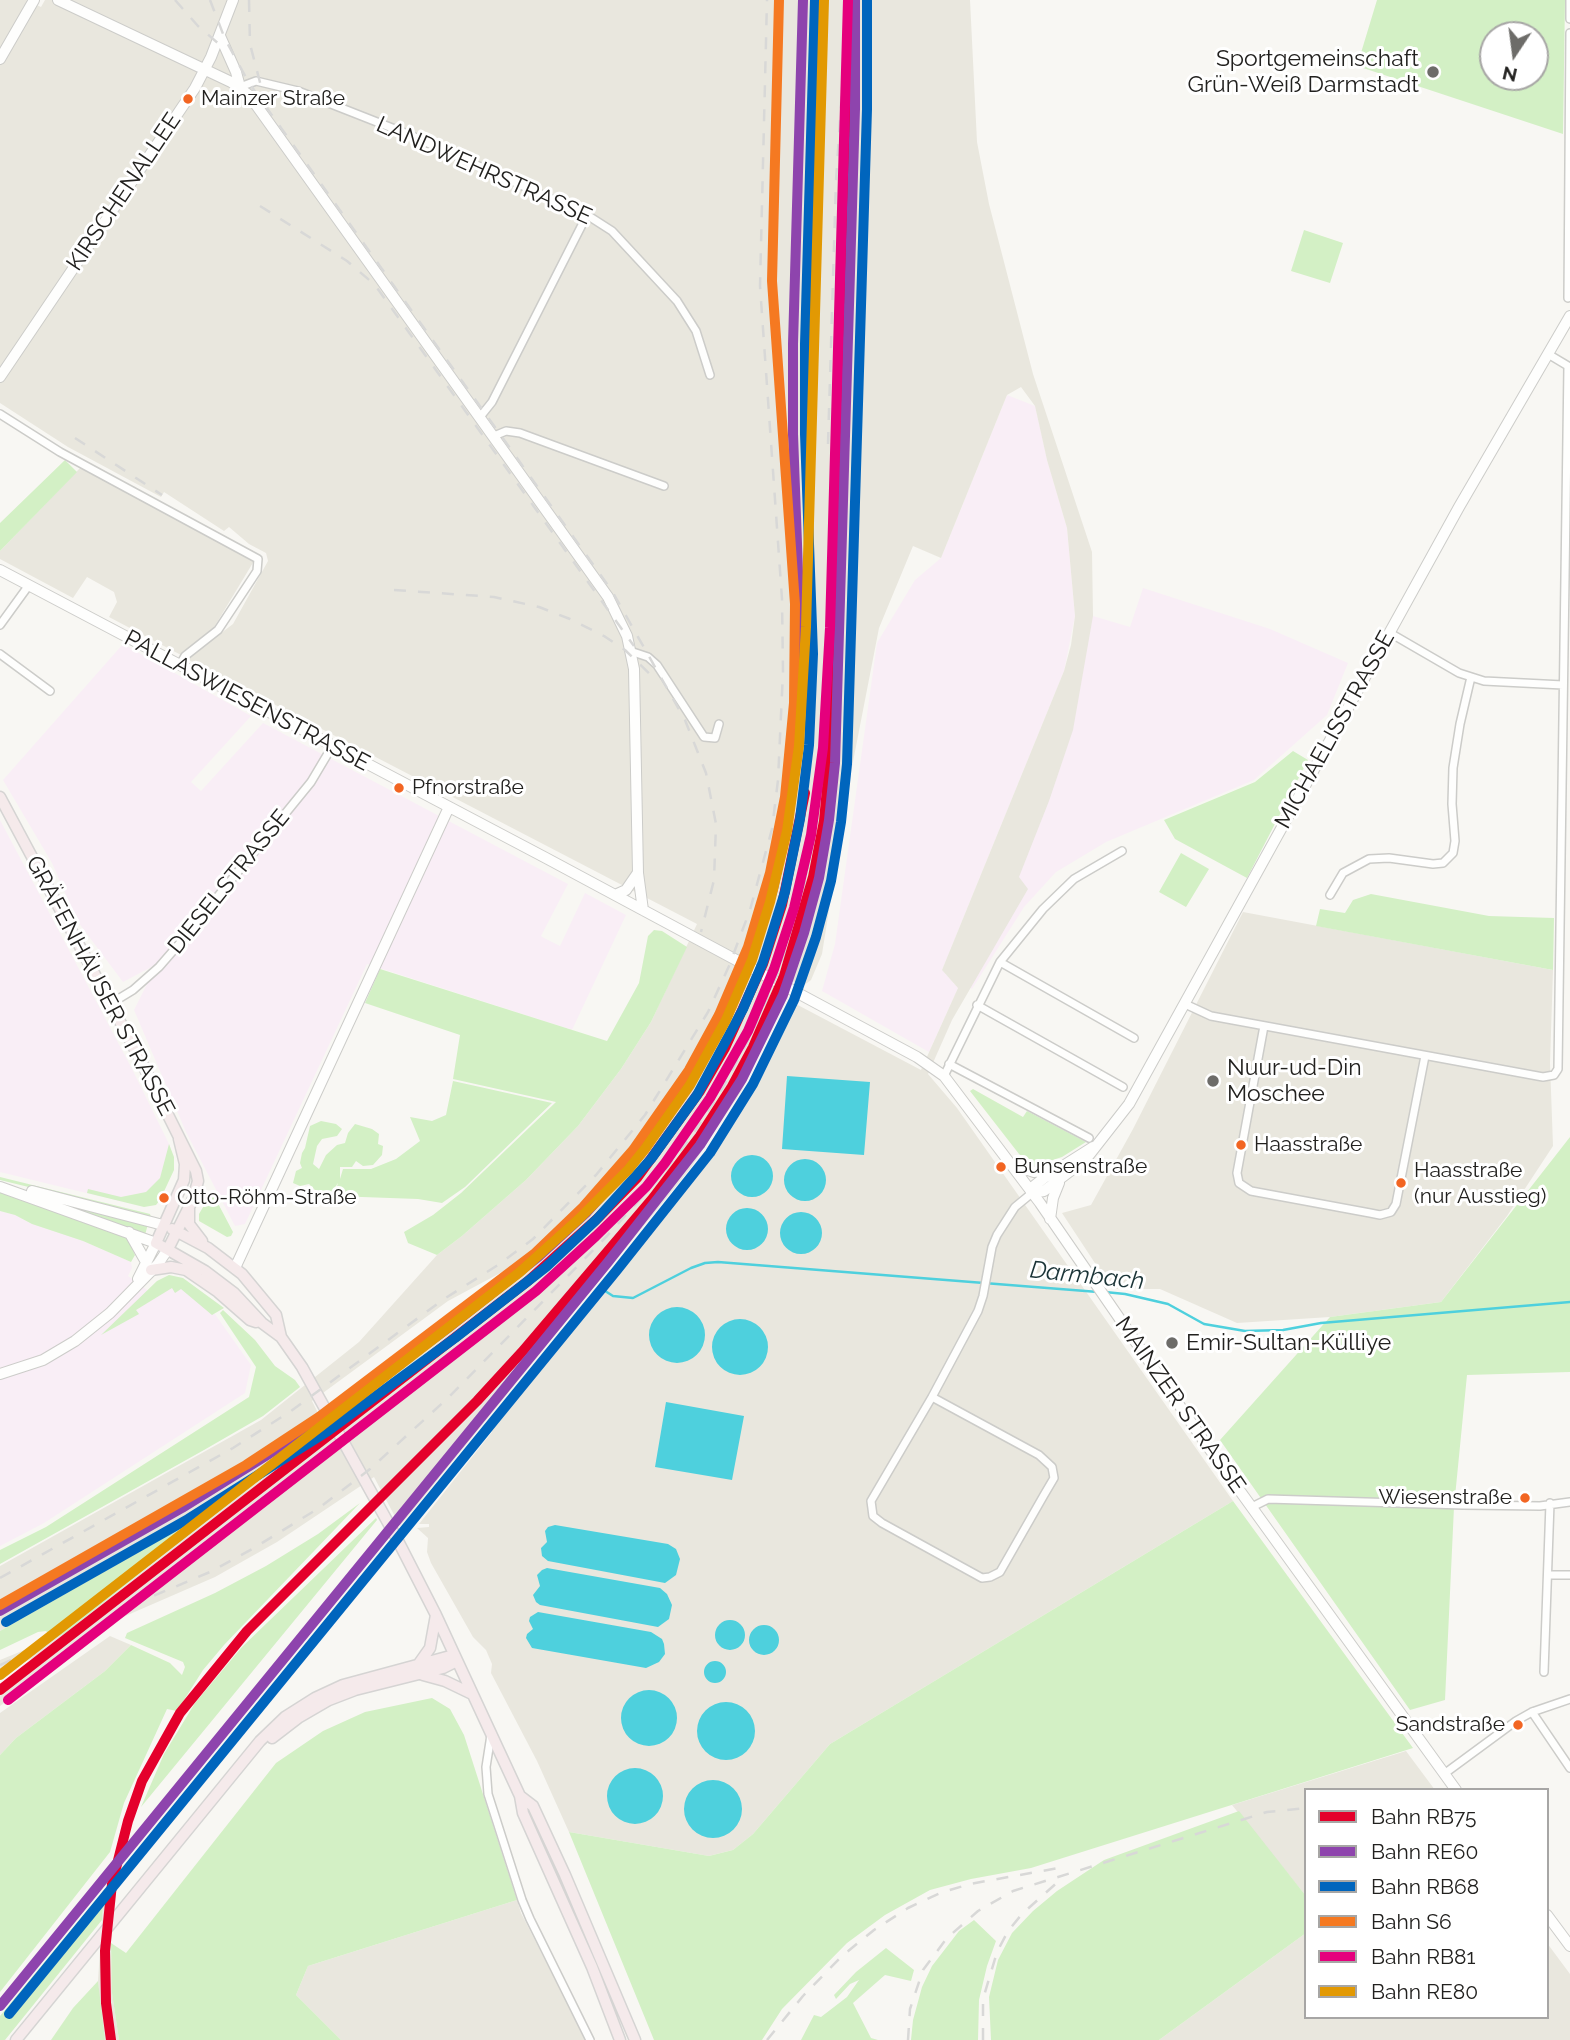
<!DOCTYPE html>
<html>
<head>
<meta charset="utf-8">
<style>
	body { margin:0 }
	#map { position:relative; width:1570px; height:2040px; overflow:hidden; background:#f8f7f3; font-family:Raleway,sans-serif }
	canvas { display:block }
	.legend { position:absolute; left:1304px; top:1788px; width:245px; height:231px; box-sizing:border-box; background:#fff; border:2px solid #a7a6a5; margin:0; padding:9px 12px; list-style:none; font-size:21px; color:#22211f }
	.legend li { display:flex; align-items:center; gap:14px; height:35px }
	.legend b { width:35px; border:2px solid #a7a6a5 }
	.north { position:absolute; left:1479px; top:21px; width:70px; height:70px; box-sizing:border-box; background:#fff; border:2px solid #a7a6a5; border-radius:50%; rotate:193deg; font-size:19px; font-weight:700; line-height:28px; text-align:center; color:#22211f }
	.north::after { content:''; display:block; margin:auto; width:24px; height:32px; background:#6d6c69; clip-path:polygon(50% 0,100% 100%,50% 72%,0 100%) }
</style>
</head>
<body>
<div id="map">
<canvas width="1570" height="2040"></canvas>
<ul class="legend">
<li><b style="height:9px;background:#e4002b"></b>Bahn RB75</li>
<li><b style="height:9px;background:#8e44ad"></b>Bahn RE60</li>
<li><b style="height:9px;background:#0065bd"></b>Bahn RB68</li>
<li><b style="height:9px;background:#f57921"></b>Bahn S6</li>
<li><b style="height:9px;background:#e5007d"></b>Bahn RB81</li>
<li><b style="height:9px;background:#e29903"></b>Bahn RE80</li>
</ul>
<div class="north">N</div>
</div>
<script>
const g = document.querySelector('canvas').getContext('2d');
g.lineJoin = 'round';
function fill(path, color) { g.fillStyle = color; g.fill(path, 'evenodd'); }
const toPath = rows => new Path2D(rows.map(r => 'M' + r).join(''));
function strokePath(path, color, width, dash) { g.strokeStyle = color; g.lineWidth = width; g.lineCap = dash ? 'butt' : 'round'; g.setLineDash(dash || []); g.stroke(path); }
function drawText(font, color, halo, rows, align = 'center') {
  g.font = font + ' Raleway,sans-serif'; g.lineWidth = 6; g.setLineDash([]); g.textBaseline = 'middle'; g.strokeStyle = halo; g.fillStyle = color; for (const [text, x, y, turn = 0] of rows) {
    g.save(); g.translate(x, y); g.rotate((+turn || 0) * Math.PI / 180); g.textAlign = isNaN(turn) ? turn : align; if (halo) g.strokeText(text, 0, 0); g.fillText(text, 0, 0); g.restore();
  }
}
const commercial = toPath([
	[1007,395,1035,406,1047,460,1067,528,1075,616,1064,671,942,970,958,988,929,1052,822,991,835,944,877,643,915,580,941,558],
	[1143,588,1270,629,1348,663,1327,715,1254,780,1106,842,1056,872,1024,907,972,989,957,976,1072,700,1093,616,1130,627],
	[123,644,251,716,191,782,201,791,263,723,568,884,541,936,544,938,560,946,585,893,626,915,572,1030,367,964,245,1224,235,1226,186,1132,134,1010,157,964,123,982,78,922,52,863,3,780],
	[0,820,132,1069,169,1144,171,1151,164,1183,127,1203,0,1172],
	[0,1211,15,1215,32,1224,83,1241,131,1262,132,1268,128,1276,150,1292,174,1281,212,1310,251,1365,245,1393,44,1523,0,1546]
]);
const built = toPath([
	[0,0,26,0,41,7,45,0,970,0,977,142,989,204,1033,374,1092,552,1093,616,1073,730,1049,801,1019,877,1028,889,952,1020,928,1074,957,1108,1233,1501,830,1744,753,1834,733,1850,709,1856,569,1832,537,1761,491,1673,492,1664,486,1650,473,1637,431,1563,427,1552,428,1538,417,1528,429,1527,429,1524,419,1524,492,1432,489,1428,498,1416,680,1194,717,1145,753,1087,794,1003,921,1070,958,988,942,970,1064,671,1071,645,1075,616,1067,528,1047,460,1035,406,1021,387,1007,395,941,558,913,546,879,628,851,772,822,954,811,980,803,986,792,981,786,998,742,1090,690,1169,400,1526,374,1477,277,1542,215,1577,123,1617,78,1647,0,1706,0,1685,34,1658,0,1672,0,1660,66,1633,227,1503,0,1631,0,1566,261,1420,359,1342,437,1255,462,1236,526,1180,578,1126,621,1069,651,1022,697,924,187,659,233,624,268,561,266,553,249,544,229,527,224,531,164,492,161,497,68,447,0,403],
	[504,1271,332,1404,318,1413,312,1401,448,1301],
	[80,468,254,561,213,629,184,651,181,655,109,617,117,602,114,592,87,577,73,598,0,559,0,551],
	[1243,912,1553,970,1550,1063,1553,1146,1507,1216,1441,1302,1330,1317,1237,1323,1160,1289,1112,1289,1062,1213,1091,1205,1133,1129],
	[110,1636,131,1645,105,1671,16,1738,0,1755,0,1713],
	[1406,1751,1435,1790,1306,1790,1306,1896,1232,1805],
	[104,1890,116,1894,111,1943,112,1992,119,2040,105,2040,101,2022,98,1981],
	[517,1900,521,1913,586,2040,341,2040,296,1995,308,1966],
	[1306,1933,1306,2017,1547,2017,1547,1943,1570,1974,1570,2040,1159,2040]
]);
const green = toPath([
	[1377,0,1565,0,1563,134,1357,66],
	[1493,35,1535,35,1535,77,1493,77],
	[1304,230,1343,243,1330,283,1291,271],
	[65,460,77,472,0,551,0,523],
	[1293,751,1308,760,1247,878,1175,839,1164,820,1255,782],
	[1181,853,1209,869,1186,907,1159,892],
	[1371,894,1489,916,1554,918,1553,970,1316,926,1320,909,1345,913,1353,900],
	[654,930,662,931,687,947,651,1022,621,1069,578,1126,526,1180,462,1236,437,1255,408,1243,404,1232,433,1215,461,1193,556,1102,453,1079,460,1035,365,1003,380,969,607,1041,639,983,648,936],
	[453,1081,552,1103,465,1187,442,1203,418,1199,334,1196,338,1183,330,1195,320,1195,309,1184,300,1186,293,1183,296,1171,302,1168,300,1163,302,1153,305,1148,310,1126,321,1121,336,1124,342,1129,337,1136,322,1139,317,1146,313,1164,319,1169,326,1155,337,1145,345,1143,348,1133,355,1124,372,1129,379,1134,378,1144,383,1146,382,1155,373,1165,363,1166,356,1161,352,1167,340,1167,340,1179,343,1169,371,1169,396,1159,420,1141,410,1117,432,1121,446,1115],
	[973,1089,1023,1117,1027,1111,1086,1142,1062,1157,1034,1166,1019,1154,970,1091],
	[1570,1137,1570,1372,1467,1375,1454,1507,1445,1700,1410,1710,1220,1440,1330,1317,1441,1302],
	[169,1144,174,1157,174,1170,160,1200,156,1205,144,1207,87,1193,88,1189,121,1197,146,1192,160,1178],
	[0,1177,142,1212,150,1214,151,1217,0,1180],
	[0,1190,126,1235,135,1255,131,1262,83,1241,32,1224,15,1215,0,1211],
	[212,1192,233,1232,231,1236,227,1237,199,1221,199,1214],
	[67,1204,148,1224,145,1235,67,1206],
	[169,1275,183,1278,224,1308,212,1315,181,1289,175,1293,172,1288,136,1310,139,1314,101,1335,157,1281],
	[223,1310,255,1340,275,1366,295,1380,300,1387,263,1416,204,1450,0,1564,0,1550,46,1527,249,1397,256,1367,220,1313],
	[232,1499,66,1633,53,1639,46,1631,38,1632,0,1650,0,1631],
	[1233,1501,1413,1748,1031,1868,971,1879,930,1890,885,1915,847,1943,782,2009,762,2040,654,2040,569,1832,709,1856,733,1850,753,1834,830,1744],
	[360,1503,224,1645,203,1670,177,1711,167,1709,124,1803,110,1852,0,1992,0,1755,16,1738,105,1671,131,1645,170,1663,182,1675,185,1667,183,1662,125,1638,127,1633,215,1593,266,1566,318,1534],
	[376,1518,377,1520,141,1807,164,1754,195,1703,242,1647],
	[432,1698,450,1709,464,1735,517,1900,308,1966,296,1995,341,2040,119,2040,112,1993,111,1943,126,1953,276,1763,323,1731,365,1712],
	[1239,1811,1306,1896,1306,1933,1159,2040,991,2040,989,1997,998,1960,1012,1933,1033,1911,1057,1891,1104,1860],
	[104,1890,102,1920,5,2040,0,2040,0,2016],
	[974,1920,996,1941,987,1966,979,2000,978,2040,911,2040,913,2020,922,1987,932,1966,959,1931],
	[886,1948,914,1970,911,1981,885,1975,853,2003,871,2038,878,2040,801,2040,814,2015,821,2017,847,1997,859,1980,850,1984,836,1999,834,1995,856,1972],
	[98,1981,105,2040,51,2040,73,2008]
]);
const water = toPath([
	[787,1076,870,1082,864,1155,782,1149],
	'731 1176a21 21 0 1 1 42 0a21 21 0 1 1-42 0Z',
	'784 1180a21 21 0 1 1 42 0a21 21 0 1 1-42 0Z',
	'726 1229a21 21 0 1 1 42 0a21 21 0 1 1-42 0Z',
	'780 1233a21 21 0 1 1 42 0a21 21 0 1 1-42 0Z',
	'649 1335a28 28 0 1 1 56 0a28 28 0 1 1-56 0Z',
	'712 1347a28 28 0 1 1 56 0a28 28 0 1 1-56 0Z',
	[666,1402,744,1416,732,1480,655,1467],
	[555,1525,668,1544,676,1549,680,1559,676,1575,665,1583,548,1561,542,1556,541,1548,547,1542,545,1531,548,1527],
	[547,1568,660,1588,667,1594,672,1605,669,1619,658,1627,540,1605,536,1602,533,1595,540,1586,537,1575,542,1570],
	[538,1612,651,1632,662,1639,664,1644,665,1654,659,1662,646,1668,532,1648,526,1638,527,1634,533,1629,529,1621,530,1617],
	'715 1635a15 15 0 1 1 30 0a15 15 0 1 1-30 0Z',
	'749 1640a15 15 0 1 1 30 0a15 15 0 1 1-30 0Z',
	'704 1672a11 11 0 1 1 22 0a11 11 0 1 1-22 0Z',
	'621 1718a28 28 0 1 1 56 0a28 28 0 1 1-56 0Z',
	'697 1731a29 29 0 1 1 58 0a29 29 0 1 1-58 0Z',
	'607 1796a28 28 0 1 1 56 0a28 28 0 1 1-56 0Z',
	'684 1809a29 29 0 1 1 58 0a29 29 0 1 1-58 0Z'
]);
const stream = toPath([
	[602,1289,613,1296,633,1298,691,1268,705,1263,718,1262,1098,1292],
	[1105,1292,1125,1294,1168,1304,1204,1324,1245,1331,1283,1330,1321,1323,1570,1302]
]);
const street = toPath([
	[1570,0,1570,19],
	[240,87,256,81,298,91,410,135,587,215,612,231,677,301,696,331,710,375],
	[1568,298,1570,33],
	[1548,354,1568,366],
	[0,414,60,452,258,559,257,571,218,630,185,656,180,665],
	[480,417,492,402,587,215],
	[494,436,506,431,520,433,664,486],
	[0,625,29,585],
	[1390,633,1459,673,1484,681,1563,685],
	[630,651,648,657,657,665,704,737,715,738,719,724],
	[0,654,50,691],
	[1330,895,1343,873,1369,859,1389,858,1433,864,1443,863,1453,853,1455,841,1452,804,1453,768,1460,724,1471,677],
	[1000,962,1134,1038],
	[110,1004,133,990,159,967,179,944,311,782,333,745],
	[1185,1004,1211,1016,1543,1077,1554,1075,1558,1069,1568,366],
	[977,1005,1123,1087],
	[1264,1026,1237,1173,1239,1183,1251,1191,1370,1213,1380,1215,1391,1212,1396,1204,1425,1056],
	[949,1064,1089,1138],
	[944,1076,1000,962,1043,909,1074,879,1122,851],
	[932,1397,1039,1455,1052,1467,1054,1478,1044,1495,1000,1572,990,1577,982,1578,882,1523,873,1516,871,1501,932,1397,978,1311,983,1296,992,1247,997,1235,1015,1207,1032,1193],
	[1252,1507,1268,1499,1463,1505,1540,1506,1570,1502],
	[1548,1575,1570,1575],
	[1544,1672,1550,1503],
	[1532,1712,1570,1768],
	[491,1735,486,1767,488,1794,522,1900,530,1919,590,2040],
	[1444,1774,1516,1721,1532,1712,1570,1699]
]);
const secondary = toPath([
	[58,0,231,82,249,95,608,597,627,636,634,669,638,873,643,910],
	[220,36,236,72,240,87],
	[0,59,34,0],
	[0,377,195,88,211,57,233,0],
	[0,570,546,858,917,1057,944,1076,1040,1203,1206,1444,1456,1790],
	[615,895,626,890,637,874],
	[1014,1165,1034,1172,1053,1169],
	[0,1187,156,1243,138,1279],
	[32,1191,163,1225],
	[1032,1193,1044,1191,1086,1159,1129,1104,1459,507,1570,316],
	[1032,1193,1034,1186,1044,1178,1093,1147],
	[1050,1219,1053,1198,1059,1183],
	[129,1232,146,1262],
	[235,1268,449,807],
	[0,1374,43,1360,75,1341,110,1313,158,1264,168,1249],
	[1547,1915,1570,1946]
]);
const primary = toPath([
	[0,797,140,1059,196,1171,198,1181,193,1199,168,1249],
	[179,1139,185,1164,184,1180,156,1243,205,1271,234,1293,262,1323,281,1337,302,1367,396,1537,436,1615,520,1796,523,1813,592,1967,620,2040],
	[189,1209,189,1224,202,1241],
	[172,1229,208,1248,242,1274,276,1315,281,1337],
	[151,1270,171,1267,186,1270,218,1292,250,1320,256,1322],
	[418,1665,430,1648,436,1615],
	[423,1675,445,1681,472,1694],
	[272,1738,298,1718,329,1700,355,1690,443,1668,457,1661],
	[520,1796,533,1806,565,1875,635,2040],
	[16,2040,260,1741,285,1717,315,1698,343,1685,454,1655]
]);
const rail = toPath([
	[175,0,198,26,226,50],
	[210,0,225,39,249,83,612,591,685,720,706,773,716,824,714,880,701,932],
	[249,0,250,44,262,90],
	[260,206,347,261,375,285,634,646],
	[75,438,162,495],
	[828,444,836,181,845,42],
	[394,590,494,597,539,607,570,619,604,636,625,650,654,678],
	[0,1578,233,1448,291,1411,444,1299,498,1265,533,1239,596,1175,645,1115,708,1012,729,966,750,910,772,829,778,780,783,672,782,599,760,286,767,0],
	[132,1605,210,1572,254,1548,319,1508,370,1469,448,1398,607,1236,660,1177,691,1137,719,1094,752,1033,778,973,800,905,817,824,827,713,835,433],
	[0,1665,44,1645],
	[767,2040,803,1996,842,1956,874,1930,908,1908,940,1893,970,1884,1064,1867],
	[908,2040,910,2009,923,1970,947,1938,978,1911,1013,1891,1267,1812,1306,1808],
	[983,2040,983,1999,997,1952,1008,1931,1022,1914,1060,1880]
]);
const rail1 = toPath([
	[0,1690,528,1281,598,1218,637,1178,700,1091,725,1048,763,964,782,905,805,793],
	[111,2040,106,2003,105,1951,112,1884,128,1821,142,1781,180,1713,247,1631,477,1401,522,1352,653,1198,700,1136,731,1088,753,1047,784,976,813,877,824,821,829,766,850,113,850,0]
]);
const rail2 = toPath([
	[0,1611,182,1508,322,1421,448,1328,538,1257,587,1212,641,1152,686,1089,732,1003,751,958,773,889,788,818,797,744,801,654,793,434,793,344,803,0],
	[0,2006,608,1262,700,1145,742,1079,783,995,804,933,819,878,829,820,835,763,855,109,855,0]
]);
const rail3 = toPath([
	[6,1622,188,1519,328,1431,455,1338,546,1267,596,1220,651,1159,697,1095,743,1009,763,962,785,892,800,819,809,745,813,654,805,434,805,344,815,0],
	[9,2014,617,1270,710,1153,753,1084,794,1000,816,937,831,881,841,822,847,764,867,109,867,0]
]);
const rail4 = toPath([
	[0,1605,246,1465,319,1417,534,1254,583,1207,633,1150,689,1070,719,1015,748,947,770,873,785,797,794,703,795,604,772,281,779,0]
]);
const rail5 = toPath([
	[8,1700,536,1291,596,1236,646,1187,665,1163,710,1098,748,1031,774,969,794,908,811,835,823,748,830,628,848,0]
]);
const rail6 = toPath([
	[0,1675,520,1272,580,1218,628,1170,645,1149,690,1085,726,1020,752,960,770,902,787,831,799,746,806,627,824,0]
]);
const markers = [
	[1433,72,7,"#6d6c69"],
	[188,99,6,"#f26522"],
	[399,788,6,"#f26522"],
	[1213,1081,7,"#6d6c69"],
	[1241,1145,6,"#f26522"],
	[1001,1167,6,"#f26522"],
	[1401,1183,6,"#f26522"],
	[164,1198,6,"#f26522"],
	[1172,1343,7,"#6d6c69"],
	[1525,1498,6,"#f26522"],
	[1518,1725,6,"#f26522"]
];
const busNames = [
	["Mainzer Straße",201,99],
	["Pfnorstraße",412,788],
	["Haasstraße",1254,1145],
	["Bunsenstraße",1014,1167],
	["Haasstraße",1414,1171],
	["(nur Ausstieg)",1414,1197],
	["Otto-Röhm-Straße",177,1198],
	["Wiesenstraße",1512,1498,"right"],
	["Sandstraße",1505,1725,"right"]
];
const poiNames = [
	["Sportgemeinschaft",1419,59,"right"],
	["Grün-Weiß Darmstadt",1419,85,"right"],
	["Nuur-ud-Din",1227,1068],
	["Moschee",1227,1094],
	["Emir-Sultan-Külliye",1186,1343]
];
const streetNames = [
	["LANDWEHRSTRASSE",484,171,24],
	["KIRSCHENALLEE",124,192,-56],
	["PALLASWIESENSTRASSE",247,701,28],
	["MICHAELISSTRASSE",1335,730,-61],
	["DIESELSTRASSE",229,882,-51],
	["GRÄFENHÄUSER STRASSE",100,986,62],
	["MAINZER STRASSE",1180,1405,55]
];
const waterNames = [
	["Darmbach",1087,1276,6]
];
fill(commercial, '#f9eef6');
fill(built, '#e9e7de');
fill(green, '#d3f0c5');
fill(water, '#4ed0dd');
strokePath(stream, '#4ed0dd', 2.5);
strokePath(street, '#ccccc9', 10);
strokePath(secondary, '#ccccc9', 12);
strokePath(primary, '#d5d4d3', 13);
strokePath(street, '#fefefd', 7);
strokePath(secondary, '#fefefd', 10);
strokePath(primary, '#f5eaeb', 10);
strokePath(rail, '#d8d8d7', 2.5, [12, 12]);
strokePath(rail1, '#e4002b', 10);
strokePath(rail2, '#8e44ad', 10);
strokePath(rail3, '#0065bd', 10);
strokePath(rail4, '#f57921', 10);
strokePath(rail5, '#e5007d', 10);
strokePath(rail6, '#e29903', 10);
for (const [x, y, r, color] of markers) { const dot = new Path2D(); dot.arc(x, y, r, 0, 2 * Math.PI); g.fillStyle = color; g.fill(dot); strokePath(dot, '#fff', 2.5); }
drawText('21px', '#22211f', '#fff', busNames, 'left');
drawText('23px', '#22211f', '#fff', poiNames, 'left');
drawText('23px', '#22211f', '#fff', streetNames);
drawText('italic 24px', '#1b3437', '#fff', waterNames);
</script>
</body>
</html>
